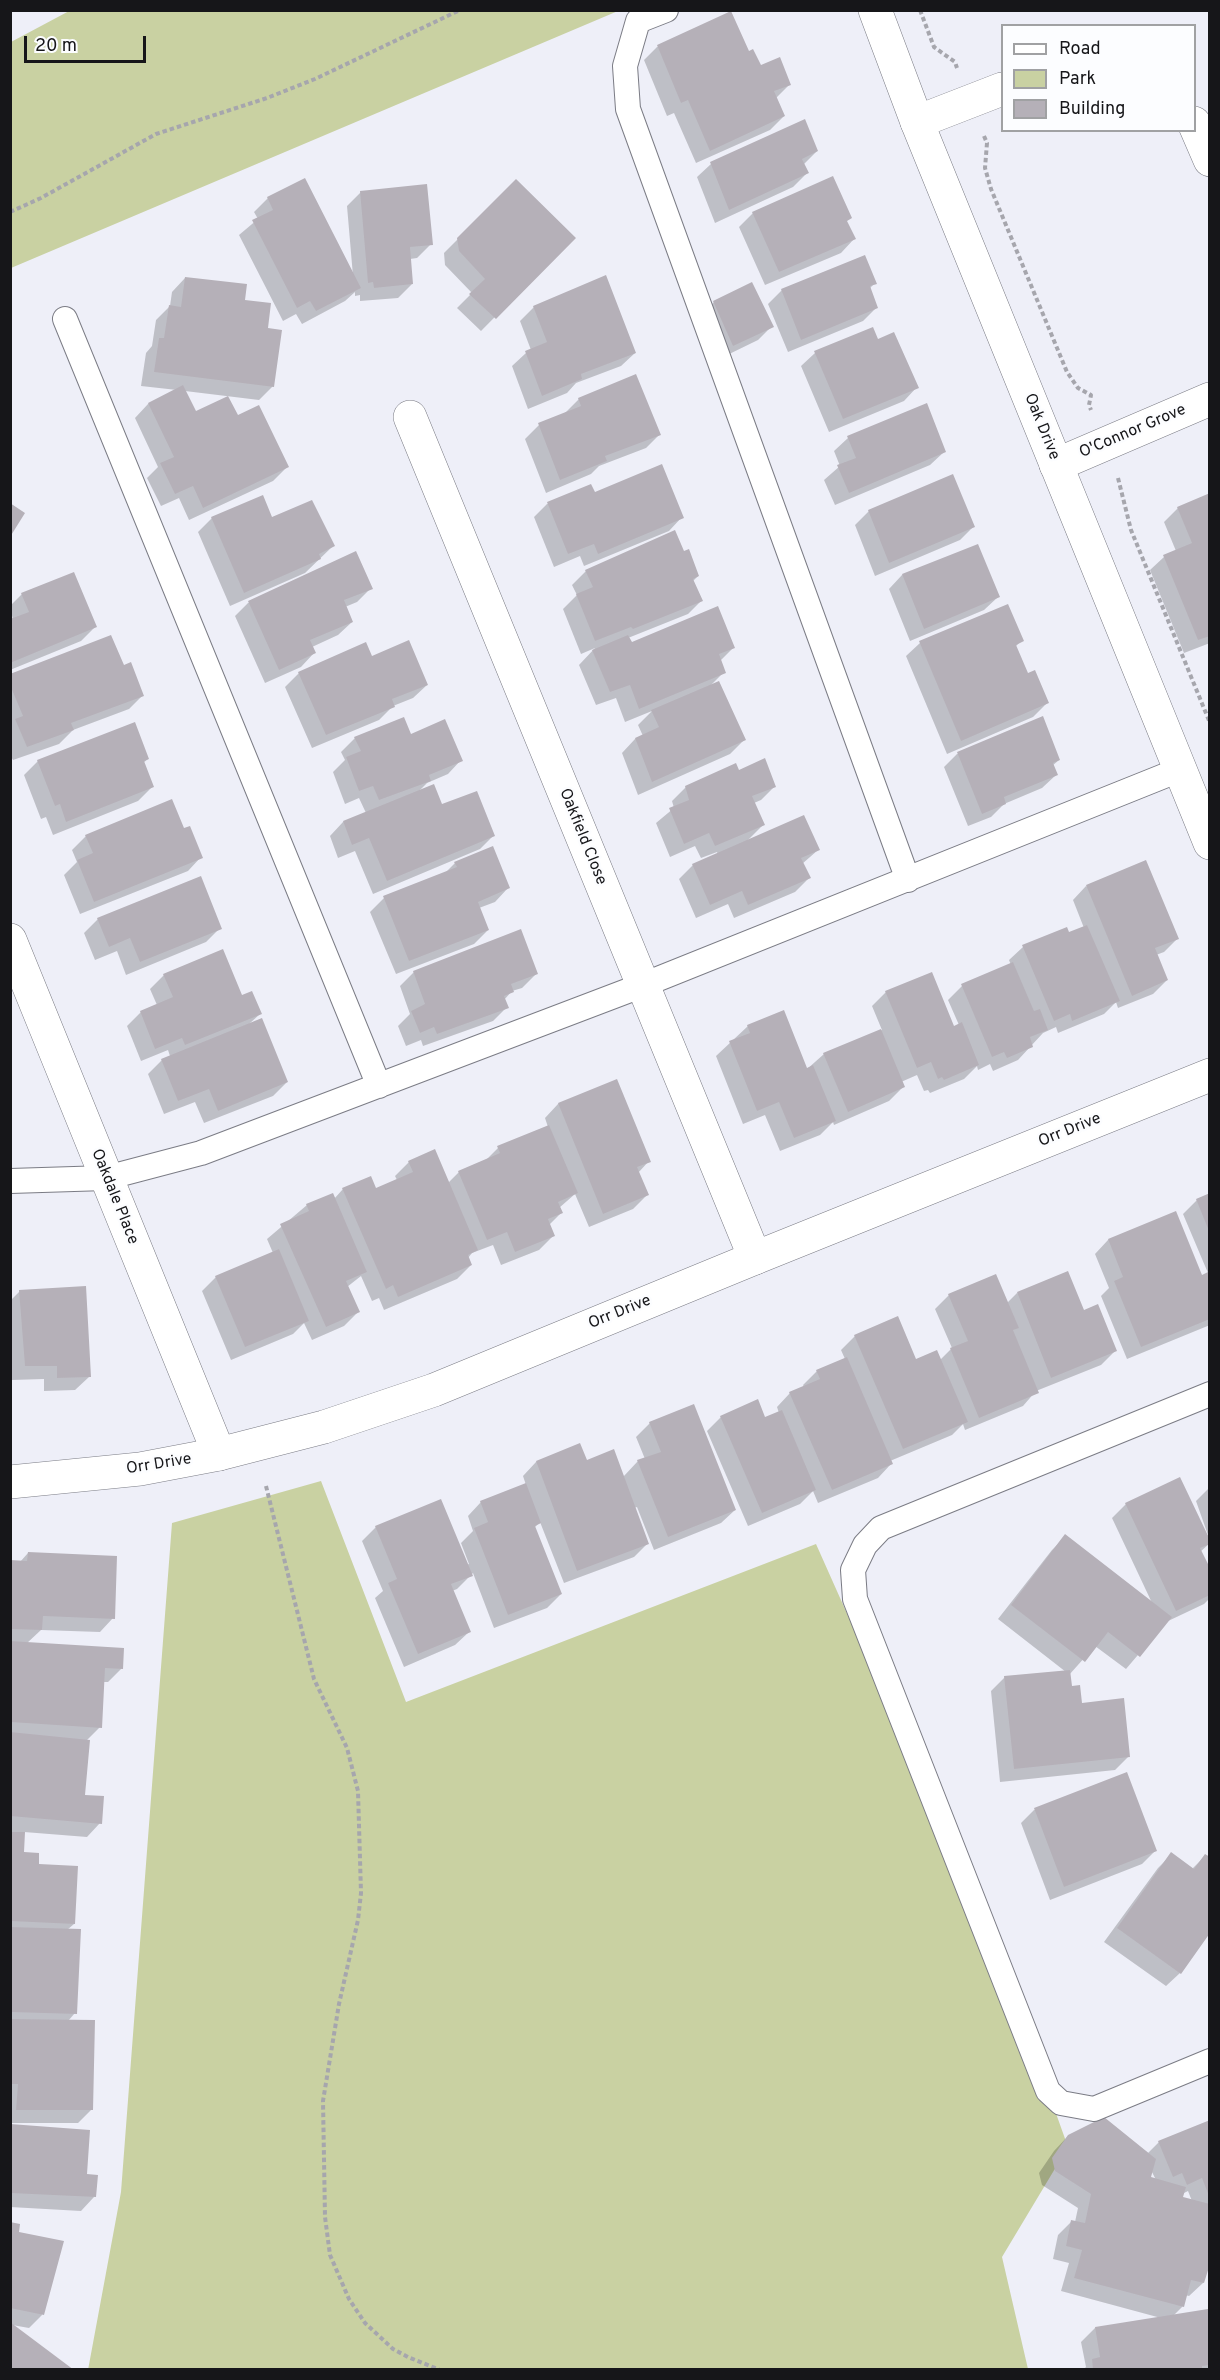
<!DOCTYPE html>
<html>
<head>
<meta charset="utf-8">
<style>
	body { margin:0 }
	#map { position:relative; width:1220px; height:2380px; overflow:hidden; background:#eeeff8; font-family:Overpass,sans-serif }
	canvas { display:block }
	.frame { position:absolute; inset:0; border:12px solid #161619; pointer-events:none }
	.legend { position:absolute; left:1001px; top:24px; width:195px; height:108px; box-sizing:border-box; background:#fcfdff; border:2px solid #a0a1a3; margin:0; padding:8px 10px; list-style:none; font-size:18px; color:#161619 }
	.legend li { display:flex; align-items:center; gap:12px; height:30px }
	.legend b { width:30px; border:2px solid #a0a1a3 }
	.scale { position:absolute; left:24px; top:36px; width:122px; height:27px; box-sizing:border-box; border:3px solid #161619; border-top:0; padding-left:8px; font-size:18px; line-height:21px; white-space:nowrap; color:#161619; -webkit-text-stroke:4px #fcfdff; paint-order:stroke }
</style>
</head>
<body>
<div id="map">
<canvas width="1220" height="2380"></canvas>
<div class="frame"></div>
<ul class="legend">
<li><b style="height:8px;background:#fff"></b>Road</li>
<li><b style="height:16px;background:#c9d1a2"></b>Park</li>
<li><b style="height:16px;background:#b5b0b8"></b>Building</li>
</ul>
<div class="scale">20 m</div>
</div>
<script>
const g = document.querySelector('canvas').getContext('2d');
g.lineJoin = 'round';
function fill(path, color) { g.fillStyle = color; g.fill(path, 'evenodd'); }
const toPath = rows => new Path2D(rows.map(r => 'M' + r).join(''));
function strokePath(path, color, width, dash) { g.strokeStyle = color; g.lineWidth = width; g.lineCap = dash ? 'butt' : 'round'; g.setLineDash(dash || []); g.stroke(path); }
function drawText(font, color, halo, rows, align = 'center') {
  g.font = font + ' Overpass,sans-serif'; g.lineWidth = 5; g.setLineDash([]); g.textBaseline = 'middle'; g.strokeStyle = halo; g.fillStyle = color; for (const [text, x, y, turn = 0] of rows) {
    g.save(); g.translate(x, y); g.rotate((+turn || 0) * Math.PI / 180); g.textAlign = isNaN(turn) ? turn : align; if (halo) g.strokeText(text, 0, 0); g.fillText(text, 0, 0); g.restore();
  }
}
const green = toPath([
	[71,10,618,10,618,11,11,268,11,42],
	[321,1481,406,1702,816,1544,1000,1957,1068,2147,1002,2257,1028,2369,88,2370,121,2192,172,1523]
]);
const shadow = toPath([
	[731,13,748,53,760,67,789,85,776,98,784,116,770,130,696,163,674,113,667,116,644,60,657,47],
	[804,121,817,151,803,165,807,173,793,187,715,223,697,177,711,164],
	[304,180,353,276,347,206,361,192,431,244,417,258,410,259,412,284,398,298,360,301,360,295,355,296,355,292,345,301,302,324,296,314,283,321,239,235,258,219,254,212,268,198],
	[516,181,573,238,481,331,457,308,472,293,445,265,444,253],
	[753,213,846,222,854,239,841,253,765,285,739,227],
	[185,278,243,301,267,330,273,386,259,400,185,391,195,413,237,417,287,467,273,481,189,520,179,498,161,506,147,478,158,467,135,418,148,404,177,390,141,386,146,353,152,346,156,320,170,306,172,292],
	[875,283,869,289,877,307,863,321,788,352,768,304,782,290],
	[714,302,772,326,758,340,719,359,700,316],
	[534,307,635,353,621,366,576,383,567,393,528,409,512,366,526,353,531,350,520,321],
	[872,329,877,341,917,387,904,401,829,432,801,366,815,353],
	[579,399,660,434,646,448,599,466,591,474,546,493,525,439,539,425,565,413],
	[848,438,944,452,930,465,835,505,824,480,840,466,834,451],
	[590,486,594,494,682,517,669,531,584,566,580,556,554,567,534,517,547,504],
	[1210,495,1210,643,1184,653,1150,570,1164,557,1176,551,1164,522,1178,508],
	[869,511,974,526,960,540,875,576,855,525],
	[212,518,271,519,333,546,305,573,230,606,198,532],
	[977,546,998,597,984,610,910,641,889,589,902,575],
	[355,553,371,588,357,602,345,607,352,622,338,635,312,647,314,653,301,667,265,683,235,616,248,603],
	[683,553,698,576,693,581,701,601,688,614,628,638,631,644,734,647,720,661,724,672,711,685,744,740,730,754,638,795,622,753,635,739,643,736,638,725,652,711,625,722,616,698,596,705,579,665,595,648,581,654,563,609,577,595,572,585,586,571],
	[22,594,95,627,81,641,10,670,10,621,13,620,10,606],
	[1022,640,1015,647,1027,675,1047,703,1033,717,947,754,906,656,920,643],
	[372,658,427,685,413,698,393,706,379,720,312,748,285,687,299,673],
	[123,667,143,695,129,709,73,730,59,744,13,760,10,755,10,675],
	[1042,718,1059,760,1052,766,1056,775,1042,788,1004,804,991,817,968,826,944,767,957,754],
	[134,724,148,759,143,763,152,787,138,801,53,835,46,817,41,819,24,775,38,761],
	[410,736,461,760,448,774,427,783,418,792,493,836,480,849,373,894,355,851,338,858,330,836,343,822,366,813,359,798,345,804,333,772,345,760,341,752,355,738],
	[738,772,775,786,761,800,754,803,763,825,747,841,818,850,802,864,809,878,795,892,734,918,728,904,696,918,679,879,693,865,718,855,717,852,701,858,695,846,670,857,656,823,674,808,672,801,686,787],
	[183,830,201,857,188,871,80,914,64,875,77,862,72,850,86,836],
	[492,848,508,888,495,902,479,908,488,930,474,944,396,974,370,912,384,898,444,874,455,863],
	[1086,886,1178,938,1164,952,1156,955,1167,980,1153,994,1118,1008,1116,1002,1104,1014,1058,1033,1056,1027,1043,1033,1018,1060,993,1071,990,1064,978,1070,977,1066,964,1079,930,1093,928,1090,924,1091,917,1075,901,1082,903,1087,889,1101,834,1125,833,1122,820,1135,780,1151,765,1115,743,1124,716,1056,748,1026,806,1070,824,1054,882,1030,872,1006,886,992,953,1028,959,1025,948,1000,962,986,1011,965,1009,960,1023,947,1084,928,1073,900],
	[98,919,220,928,206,942,126,975,117,951,95,960,84,933],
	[414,972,536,974,522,988,512,991,504,1000,507,1007,493,1021,423,1046,421,1040,406,1046,398,1026,410,1014,400,986],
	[164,975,241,997,260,1014,249,1024,287,1082,273,1096,204,1123,195,1102,164,1114,148,1074,162,1060,170,1056,168,1050,141,1061,127,1026,141,1012,157,1005,150,989],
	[616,1081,649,1161,638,1173,647,1195,633,1209,589,1227,575,1194,559,1208,561,1213,549,1225,553,1236,539,1250,501,1265,493,1245,472,1253,468,1258,471,1265,457,1279,384,1310,379,1298,372,1301,361,1276,347,1287,358,1312,344,1326,312,1340,304,1323,293,1334,231,1360,202,1291,216,1277,273,1253,267,1239,307,1205,334,1199,343,1189,375,1190,397,1180,395,1176,409,1162,448,1183,459,1172,484,1162,498,1148,548,1127,545,1118,558,1104],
	[1210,1195,1210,1325,1127,1359,1101,1296,1109,1288,1095,1254,1108,1240,1175,1213,1201,1277,1208,1273,1183,1214,1197,1200],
	[20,1291,89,1377,75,1390,44,1391,44,1379,12,1380,10,1301],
	[1017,1293,1083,1312,1115,1351,1101,1365,1036,1391,1023,1406,965,1430,963,1424,952,1435,890,1461,891,1464,878,1478,818,1503,813,1491,800,1504,748,1526,707,1431,721,1417,765,1419,779,1413,777,1407,790,1393,804,1387,803,1385,817,1371,845,1359,841,1350,855,1336,915,1361,940,1360,952,1348,935,1309,949,1295,1007,1303],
	[650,1423,735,1510,721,1523,654,1550,637,1507,634,1508,648,1543,634,1557,564,1583,540,1522,534,1528,561,1594,547,1608,494,1628,473,1573,457,1589,452,1591,469,1632,455,1645,404,1667,375,1598,383,1591,362,1541,376,1527,466,1565,469,1564,461,1543,473,1531,468,1516,481,1502,526,1485,523,1476,536,1462,586,1462,623,1477,638,1461,645,1459,636,1437],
	[1210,1487,1210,1543,1200,1552,1210,1571,1210,1598,1204,1604,1166,1622,1126,1669,1095,1646,1069,1675,1071,1688,1080,1705,1129,1756,1115,1770,1000,1782,991,1691,1005,1677,1066,1672,998,1619,1052,1550,1066,1536,1153,1605,1112,1518,1126,1504,1206,1536,1208,1535,1196,1501],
	[28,1553,113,1618,100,1632,41,1630,26,1644,122,1668,108,1682,103,1682,100,1727,86,1741,84,1796,100,1823,87,1837,24,1832,23,1854,37,1865,74,1924,67,1930,75,2013,68,2021,92,2109,78,2123,10,2123,10,1562,20,1562],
	[1126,1774,1155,1851,1142,1864,1050,1900,1021,1823,1034,1810],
	[1172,1854,1192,1869,1205,1856,1180,1973,1166,1986,1104,1942,1158,1868],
	[1210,2121,1210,2258,1203,2283,1189,2296,1185,2295,1183,2306,1173,2316,1207,2311,1210,2328,1210,2370,1083,2370,1086,2367,1081,2342,1095,2328,1161,2318,1061,2291,1069,2263,1053,2259,1058,2235,1072,2221,1075,2222,1078,2208,1042,2185,1039,2173,1054,2151,1068,2136,1147,2154,1159,2142],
	[1151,2170,1156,2180,1149,2178],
	[1188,2191,1192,2201,1181,2198,1182,2194],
	[10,2126,86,2175,94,2197,81,2211,10,2207],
	[10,2223,17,2233,42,2315,29,2328,12,2325,10,2370]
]);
const building = toPath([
	[731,11,749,51,753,49,761,65,780,57,791,85,774,91,785,116,710,151,688,100,681,103,657,45],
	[805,119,818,151,802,159,809,173,729,210,710,162],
	[833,176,852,218,847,221,856,239,779,272,752,212],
	[305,178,361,288,316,311,310,301,297,308,252,220,273,210,267,197],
	[516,179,576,238,496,319,469,294,485,279,459,251,457,238],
	[427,184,433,245,410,247,413,284,374,288,373,282,368,283,360,191],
	[865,255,877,284,870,286,878,308,801,340,781,289],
	[606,275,636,353,581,374,582,379,542,396,525,351,547,342,533,306],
	[185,277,247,284,245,300,271,303,268,328,282,330,274,387,154,372,159,338,164,338,169,305,181,307],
	[752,282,774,327,733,346,713,301],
	[873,327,878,339,894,332,919,388,843,419,814,351],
	[636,374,661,435,605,456,607,461,560,480,538,423,581,406,578,398],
	[183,385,196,411,228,396,238,415,259,405,289,467,203,508,193,486,175,494,160,463,174,457,148,403],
	[927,403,946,452,849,493,837,465,856,458,847,436],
	[662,464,684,518,598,554,594,544,568,554,547,502,591,484,595,492],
	[953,474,975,527,889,563,868,510],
	[1210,493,1210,636,1198,640,1163,555,1192,543,1177,507],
	[263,495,272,517,312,500,335,546,319,554,321,559,244,593,211,517],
	[10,503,25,513,10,537],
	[675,530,684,551,689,549,699,576,693,579,703,601,633,629,631,627,595,641,576,594,593,587,585,570],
	[978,544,1000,597,924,629,902,574],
	[356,551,373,589,344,600,353,622,310,640,316,653,279,670,248,601],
	[74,572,97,627,10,663,10,619,29,612,21,593],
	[1008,604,1024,641,1016,645,1028,673,1035,670,1049,703,961,741,919,641],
	[718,606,735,648,719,654,726,673,639,709,630,685,610,692,592,650,628,635,632,642],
	[111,635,124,665,131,662,144,696,71,723,74,730,27,747,15,719,23,716,10,685,10,674],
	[409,640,428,685,392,699,395,707,326,735,298,672,366,642,372,656],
	[719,681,746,740,652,782,635,738,659,727,651,710],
	[1043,716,1060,760,1053,763,1058,775,1004,797,1006,804,982,814,957,752],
	[404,717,411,734,445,719,463,761,429,775,431,781,379,800,373,786,359,791,346,757,361,751,354,737],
	[135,722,149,759,144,761,154,787,66,822,60,804,55,806,37,760],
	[765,758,776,787,752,796,765,825,715,846,709,833,684,844,669,808,689,800,685,786,736,763,739,770],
	[434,784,442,804,477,791,495,836,387,881,369,838,352,845,343,821],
	[172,799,184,828,190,826,203,858,94,902,77,860,93,853,85,835],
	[804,815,820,850,801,858,811,878,748,905,742,891,710,905,692,864],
	[493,846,510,888,478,902,489,930,409,961,383,896,457,867,454,862],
	[1146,860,1179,939,1155,948,1168,980,1132,996,1086,885],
	[201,876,222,929,140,962,130,938,109,947,97,918],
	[1087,925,1120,1001,1072,1021,1070,1014,1054,1021,1022,945,1067,927,1069,932],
	[521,929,538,974,511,984,514,992,504,996,509,1008,437,1034,434,1027,420,1033,411,1011,425,1004,413,971],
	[223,949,242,995,252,991,262,1014,185,1045,182,1038,155,1049,140,1011,173,997,163,974],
	[1013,962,1034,1011,1040,1009,1048,1030,1030,1037,1033,1047,1007,1058,1004,1052,992,1057,961,984],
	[932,972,954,1026,962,1022,979,1065,944,1080,942,1077,938,1079,931,1062,917,1068,885,991],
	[784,1010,807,1068,813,1065,836,1121,794,1138,779,1102,757,1111,729,1041,750,1033,747,1025],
	[262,1018,288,1082,218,1111,209,1089,178,1101,161,1059],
	[881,1029,905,1087,848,1112,823,1053],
	[617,1079,651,1162,637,1167,649,1195,603,1214,558,1103],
	[549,1125,578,1193,558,1202,563,1213,548,1219,555,1236,515,1252,507,1232,487,1240,458,1171,500,1153,497,1146],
	[435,1149,478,1250,468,1255,472,1265,398,1297,393,1285,386,1289,342,1188,371,1176,376,1188,413,1172,408,1161],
	[333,1193,367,1272,346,1281,360,1312,326,1327,280,1224,309,1211,306,1204],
	[1210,1193,1210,1231,1209,1231,1196,1199],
	[1176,1211,1202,1275,1210,1271,1210,1319,1141,1347,1114,1281,1123,1277,1108,1239],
	[279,1249,309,1321,245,1347,215,1276],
	[1068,1271,1084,1310,1098,1304,1117,1351,1051,1378,1017,1292],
	[996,1274,1019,1328,1013,1330,1039,1393,979,1418,950,1348,968,1341,948,1294],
	[86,1286,91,1377,57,1378,57,1366,25,1366,19,1290],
	[898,1316,916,1359,937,1350,968,1422,903,1449,854,1335],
	[847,1357,893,1464,832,1490,789,1392,820,1379,816,1370],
	[758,1399,765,1417,782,1410,816,1490,762,1513,720,1416],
	[694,1404,736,1510,668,1537,637,1460,661,1452,649,1422],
	[580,1443,587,1460,614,1449,649,1544,577,1571,536,1461],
	[1180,1477,1210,1540,1210,1544,1200,1548,1210,1568,1210,1595,1176,1611,1125,1503],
	[526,1483,541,1523,535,1526,562,1594,508,1615,474,1528,488,1522,480,1501],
	[441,1499,473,1576,451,1584,471,1632,418,1654,388,1583,397,1579,375,1526],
	[1065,1534,1172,1617,1140,1657,1108,1632,1085,1662,1011,1605],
	[28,1552,117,1556,115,1619,43,1616,42,1630,10,1629,10,1560,27,1561],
	[10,1641,124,1648,123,1669,105,1668,102,1728,10,1722],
	[1070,1670,1072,1686,1080,1685,1082,1703,1124,1698,1130,1757,1014,1769,1004,1676],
	[10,1732,90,1740,85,1795,104,1796,102,1824,10,1816],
	[1127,1772,1157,1851,1064,1887,1034,1808],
	[10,1832,25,1832,24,1852,39,1853,39,1864,78,1866,75,1924,10,1921],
	[1171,1852,1194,1869,1205,1854,1210,1857,1210,1933,1181,1974,1117,1928],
	[10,1927,81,1929,77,2014,10,2012],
	[10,2019,95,2020,93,2110,16,2110,18,2084,10,2084],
	[1104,2117,1156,2159,1151,2177,1186,2187,1183,2197,1210,2204,1210,2264,1204,2283,1191,2280,1184,2307,1074,2278,1082,2250,1066,2246,1071,2220,1085,2223,1091,2194,1055,2171,1052,2158,1068,2135],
	[1210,2120,1210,2196,1209,2196,1202,2178,1187,2185,1182,2173,1173,2177,1158,2141],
	[10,2124,90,2130,87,2174,98,2175,96,2197,10,2193],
	[10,2222,20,2224,19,2232,64,2241,44,2315,10,2308],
	[1208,2309,1210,2365,1202,2366,1202,2370,1093,2370,1092,2359,1100,2357,1095,2327],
	[10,2322,74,2370,10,2370]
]);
const path = toPath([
	[920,10,934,47,955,62,957,68],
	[984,136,987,143,985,168,991,189,1067,372,1078,388,1091,395,1089,405,1091,410],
	[10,212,41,198,156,134,267,98,315,79,460,10],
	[1118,478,1131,530,1210,723],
	[266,1486,314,1679,347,1748,358,1791,361,1893,358,1920,339,2004,323,2101,325,2217,330,2255,349,2299,365,2323,393,2349,408,2357,440,2370]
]);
const lane = toPath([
	[666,10,638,21,625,66,628,109,908,880],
	[65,319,379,1086],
	[10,1181,106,1178,201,1153,643,985,1179,770],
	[1210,1394,881,1528,865,1545,853,1570,855,1599,1048,2091,1061,2103,1094,2109,1210,2061]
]);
const street = toPath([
	[917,122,1002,89],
	[1194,123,1210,160],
	[410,417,755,1258],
	[1056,465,1210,399],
	[10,940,219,1454]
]);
const secondary = toPath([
	[875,10,917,122,1210,843],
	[10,1482,140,1469,219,1454,324,1427,434,1390,755,1258,1210,1075]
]);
const streetNames = [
	["Oak Drive",1041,427,68],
	["O'Connor Grove",1133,432,-23],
	["Oakfield Close",582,837,68],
	["Orr Drive",1070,1131,-22],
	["Oakdale Place",114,1197,68],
	["Orr Drive",620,1313,-22],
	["Orr Drive",159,1465,-9]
];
fill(green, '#c9d1a2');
fill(shadow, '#0003');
fill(building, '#b5b0b8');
strokePath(lane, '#7b7c85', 26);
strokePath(street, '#7b7c85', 34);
strokePath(secondary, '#7b7c85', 34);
strokePath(path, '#a6a6ad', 4, [4.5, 3]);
strokePath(lane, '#fff', 24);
strokePath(street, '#fff', 33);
strokePath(secondary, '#fff', 33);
drawText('16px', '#161619', '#fcfdff', streetNames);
</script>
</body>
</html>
